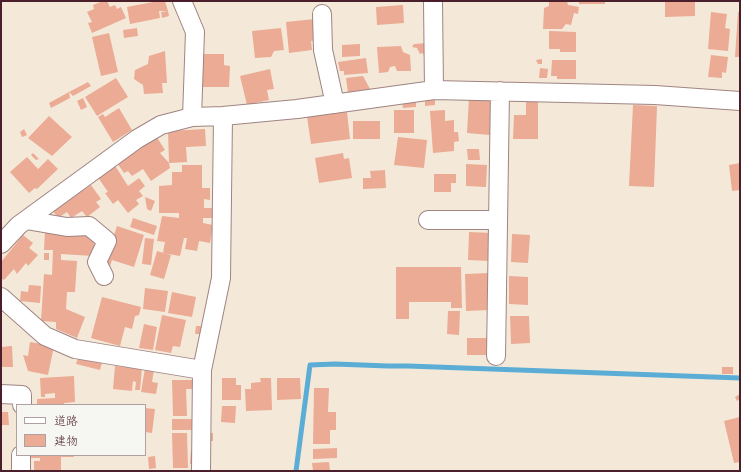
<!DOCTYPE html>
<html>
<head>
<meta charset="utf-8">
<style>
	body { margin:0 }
	#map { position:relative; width:741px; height:472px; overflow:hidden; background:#f4e9d8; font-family:Mynerve,"Klee One",sans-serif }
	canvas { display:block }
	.frame { position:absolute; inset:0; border:2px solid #4a1f2b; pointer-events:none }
	.legend { position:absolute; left:16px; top:404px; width:130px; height:52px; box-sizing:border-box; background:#f6f6f2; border:1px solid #b1a0a2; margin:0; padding:5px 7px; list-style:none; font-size:12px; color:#4a1f2b }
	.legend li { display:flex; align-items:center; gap:8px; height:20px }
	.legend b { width:20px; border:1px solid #b1a0a2 }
</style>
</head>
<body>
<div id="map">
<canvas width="741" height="472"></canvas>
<div class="frame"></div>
<ul class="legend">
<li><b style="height:5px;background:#fff"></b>道路</li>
<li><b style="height:11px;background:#ebab95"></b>建物</li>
</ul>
</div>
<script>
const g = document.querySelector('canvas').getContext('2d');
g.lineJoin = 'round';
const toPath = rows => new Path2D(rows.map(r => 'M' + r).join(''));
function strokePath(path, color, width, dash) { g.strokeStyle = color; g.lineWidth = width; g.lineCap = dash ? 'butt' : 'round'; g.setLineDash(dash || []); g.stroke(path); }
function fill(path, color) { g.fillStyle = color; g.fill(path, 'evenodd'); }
const stream = toPath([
	[296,471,310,365,335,364,388,366,408,366,740,378]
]);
const building = toPath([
	[103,1,107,1,110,7,115,5,117,9,121,7,126,18,92,33,88,23,92,22,87,12,94,9,93,5],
	[158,1,165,1,168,11,159,11,160,18,130,24,127,7],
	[549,1,567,1,568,5,579,7,578,14,574,13,571,25,566,24,562,29,543,29,544,8,549,6],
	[579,1,605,1,605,4,579,4],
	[665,1,695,1,695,16,665,17],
	[403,5,404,23,377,25,376,7],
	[168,11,169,16,162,18,161,12],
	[711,12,727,14,725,28,730,29,728,51,708,49],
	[738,12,740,12,740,57,735,57],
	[315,19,318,40,311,41,312,50,289,53,286,22],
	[137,28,138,36,124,38,123,30],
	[281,28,284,50,274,51,271,57,255,58,252,31],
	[549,31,576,32,576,52,560,52,560,49,549,49],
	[109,33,118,72,101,76,92,37],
	[428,43,425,59,423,53,420,54,417,48,412,47,414,44],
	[360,44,360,56,342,57,342,45],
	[401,46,403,52,410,55,411,71,397,71,395,66,390,67,388,72,379,73,377,47],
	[165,51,167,83,162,83,163,93,144,94,143,85,134,79,135,70,148,64,149,56],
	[200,54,224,54,224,65,230,66,229,87,199,87],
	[711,55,728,57,726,73,722,72,722,78,708,77],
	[366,58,368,73,344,75,344,71,340,71,338,62],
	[542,59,542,64,538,64,536,60],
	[552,60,576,60,576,79,557,79,557,76,551,76],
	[540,68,548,69,547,78,539,78],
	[270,69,274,89,267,90,269,100,247,105,240,76],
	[363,76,370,89,348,93,346,78],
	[116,78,128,97,97,116,85,97],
	[88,82,91,86,73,96,69,92],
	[69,92,70,98,51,108,49,103],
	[469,97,493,99,490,135,467,133],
	[83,98,87,107,81,110,77,101],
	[425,99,435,99,435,105,425,106],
	[526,99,538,99,538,139,513,139,514,115,526,115],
	[416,101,416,107,403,108,402,102],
	[633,105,657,106,654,187,629,186],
	[119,108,132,130,113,142,98,117,103,114,105,117],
	[394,110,414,110,414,133,394,133],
	[445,110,445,121,454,120,454,132,458,132,459,141,454,142,454,151,433,153,430,111],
	[347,112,350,139,311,144,307,117],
	[49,116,72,137,52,156,28,138],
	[353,121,380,121,380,139,353,139],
	[24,129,27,135,22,137,20,132],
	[205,129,206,146,186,147,187,162,169,163,170,168,151,181,143,169,132,176,128,171,124,173,117,163,156,136,165,150,160,153,169,163,168,131],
	[398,137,427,140,424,168,394,165],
	[467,149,479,149,480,160,468,160],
	[33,153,39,159,36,160,31,155],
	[343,153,344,159,349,158,352,178,319,183,315,158],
	[27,157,38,169,48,159,58,169,37,189,35,188,29,193,10,172],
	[740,163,740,190,732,191,729,165],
	[114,164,128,186,139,178,145,186,139,191,143,196,136,200,139,204,128,213,118,200,113,204,105,193,108,192,97,176],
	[466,164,487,165,486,187,466,186],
	[182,165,202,165,202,188,210,188,210,200,204,199,204,208,213,208,213,218,203,218,203,223,213,225,210,243,199,241,197,251,185,249,187,238,184,238,180,256,163,253,165,242,157,241,162,216,179,218,179,213,159,213,159,186,172,185,172,172,182,172],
	[385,170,386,188,363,189,363,178,371,178,370,171],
	[434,174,456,174,456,183,451,183,451,192,434,192],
	[91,185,101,199,96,202,100,207,87,217,82,211,71,218,67,212,58,218,53,211],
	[145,197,155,201,151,211,147,209],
	[133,218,157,226,154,235,130,227],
	[117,226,144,235,134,267,112,260,110,266,104,265],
	[45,231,95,234,93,256,61,254,61,260,77,261,75,292,67,292,66,309,85,317,77,338,56,329,56,322,41,321,44,274,52,275,53,250,44,250],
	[469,232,492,233,490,261,468,260],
	[512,234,530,235,528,263,511,262],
	[23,235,33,243,29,248,38,255,28,266,26,263,17,274,14,269,4,280,1,278,1,262],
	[145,238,154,239,151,265,142,264],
	[157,251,171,255,164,279,150,275],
	[44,253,49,253,49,260,44,260],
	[396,267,461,267,462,308,451,308,451,302,409,302,409,319,396,319],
	[490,273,491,310,466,311,465,274],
	[509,276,528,277,528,305,509,304],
	[29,285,41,286,40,303,20,301,21,291,28,292],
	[145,288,168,291,165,312,143,309],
	[172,292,196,297,192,317,168,313],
	[102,297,141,307,139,315,135,316,132,329,125,327,120,346,91,338],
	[448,311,460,311,459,335,447,334],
	[162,315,186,320,180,347,173,346,171,353,155,350],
	[510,316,529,316,530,343,511,344],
	[144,324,157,327,153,350,139,348],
	[196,326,201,326,200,334,195,334],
	[467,338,487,338,486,355,467,355],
	[30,342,54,346,48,375,28,371,23,355,28,356],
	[12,346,13,367,1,367,1,347],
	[79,355,103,359,100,370,76,364],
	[115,366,142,368,140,390,135,390,136,382,133,381,132,391,113,389],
	[722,367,733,367,733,374,722,374],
	[145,368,154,370,152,382,158,383,156,394,141,392],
	[74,376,75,402,64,403,64,405,37,405,37,399,55,398,55,393,45,394,45,397,41,397,40,378],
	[222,378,236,378,236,385,241,385,241,400,222,400],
	[260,378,271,378,272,410,246,411,245,389,251,389,251,383,261,382],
	[277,378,300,378,301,399,277,400],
	[172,380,192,380,192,389,186,389,187,416,173,416],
	[314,388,329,388,328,412,336,412,336,430,330,430,330,444,313,444],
	[740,394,740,399,737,401,735,397],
	[222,406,236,406,235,423,221,422],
	[145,408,155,409,152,433,145,432],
	[1,412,8,412,9,425,2,425],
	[740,417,740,462,734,463,724,421],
	[172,419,194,419,196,430,172,430],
	[172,433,187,433,188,468,173,468],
	[209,433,213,433,213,441,209,441],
	[337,448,337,458,313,459,313,449],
	[191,450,197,450,197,464,190,464],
	[30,455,74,455,74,457,61,457,61,471,34,471,34,461,40,461,40,458,30,458],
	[155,456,156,468,149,469,148,457],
	[329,462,330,471,313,471,312,463]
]);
const minor = toPath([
	[182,1,195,32,192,117],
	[433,1,434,90],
	[322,14,323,50,335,104],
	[26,220,67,227,89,226,107,241,97,262,104,276],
	[428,220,498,220],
	[1,244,19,225,137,139,161,125,192,117,223,116,297,109,434,90,655,95,740,101],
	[1,297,45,336,75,349,202,370],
	[496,356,500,91],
	[1,394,22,395,22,405],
	[21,471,21,455],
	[201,471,202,370,221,278,223,116]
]);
strokePath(stream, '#5badd6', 5);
fill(building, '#ebab95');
strokePath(minor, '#9f8482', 20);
strokePath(minor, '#fff', 18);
</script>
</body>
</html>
